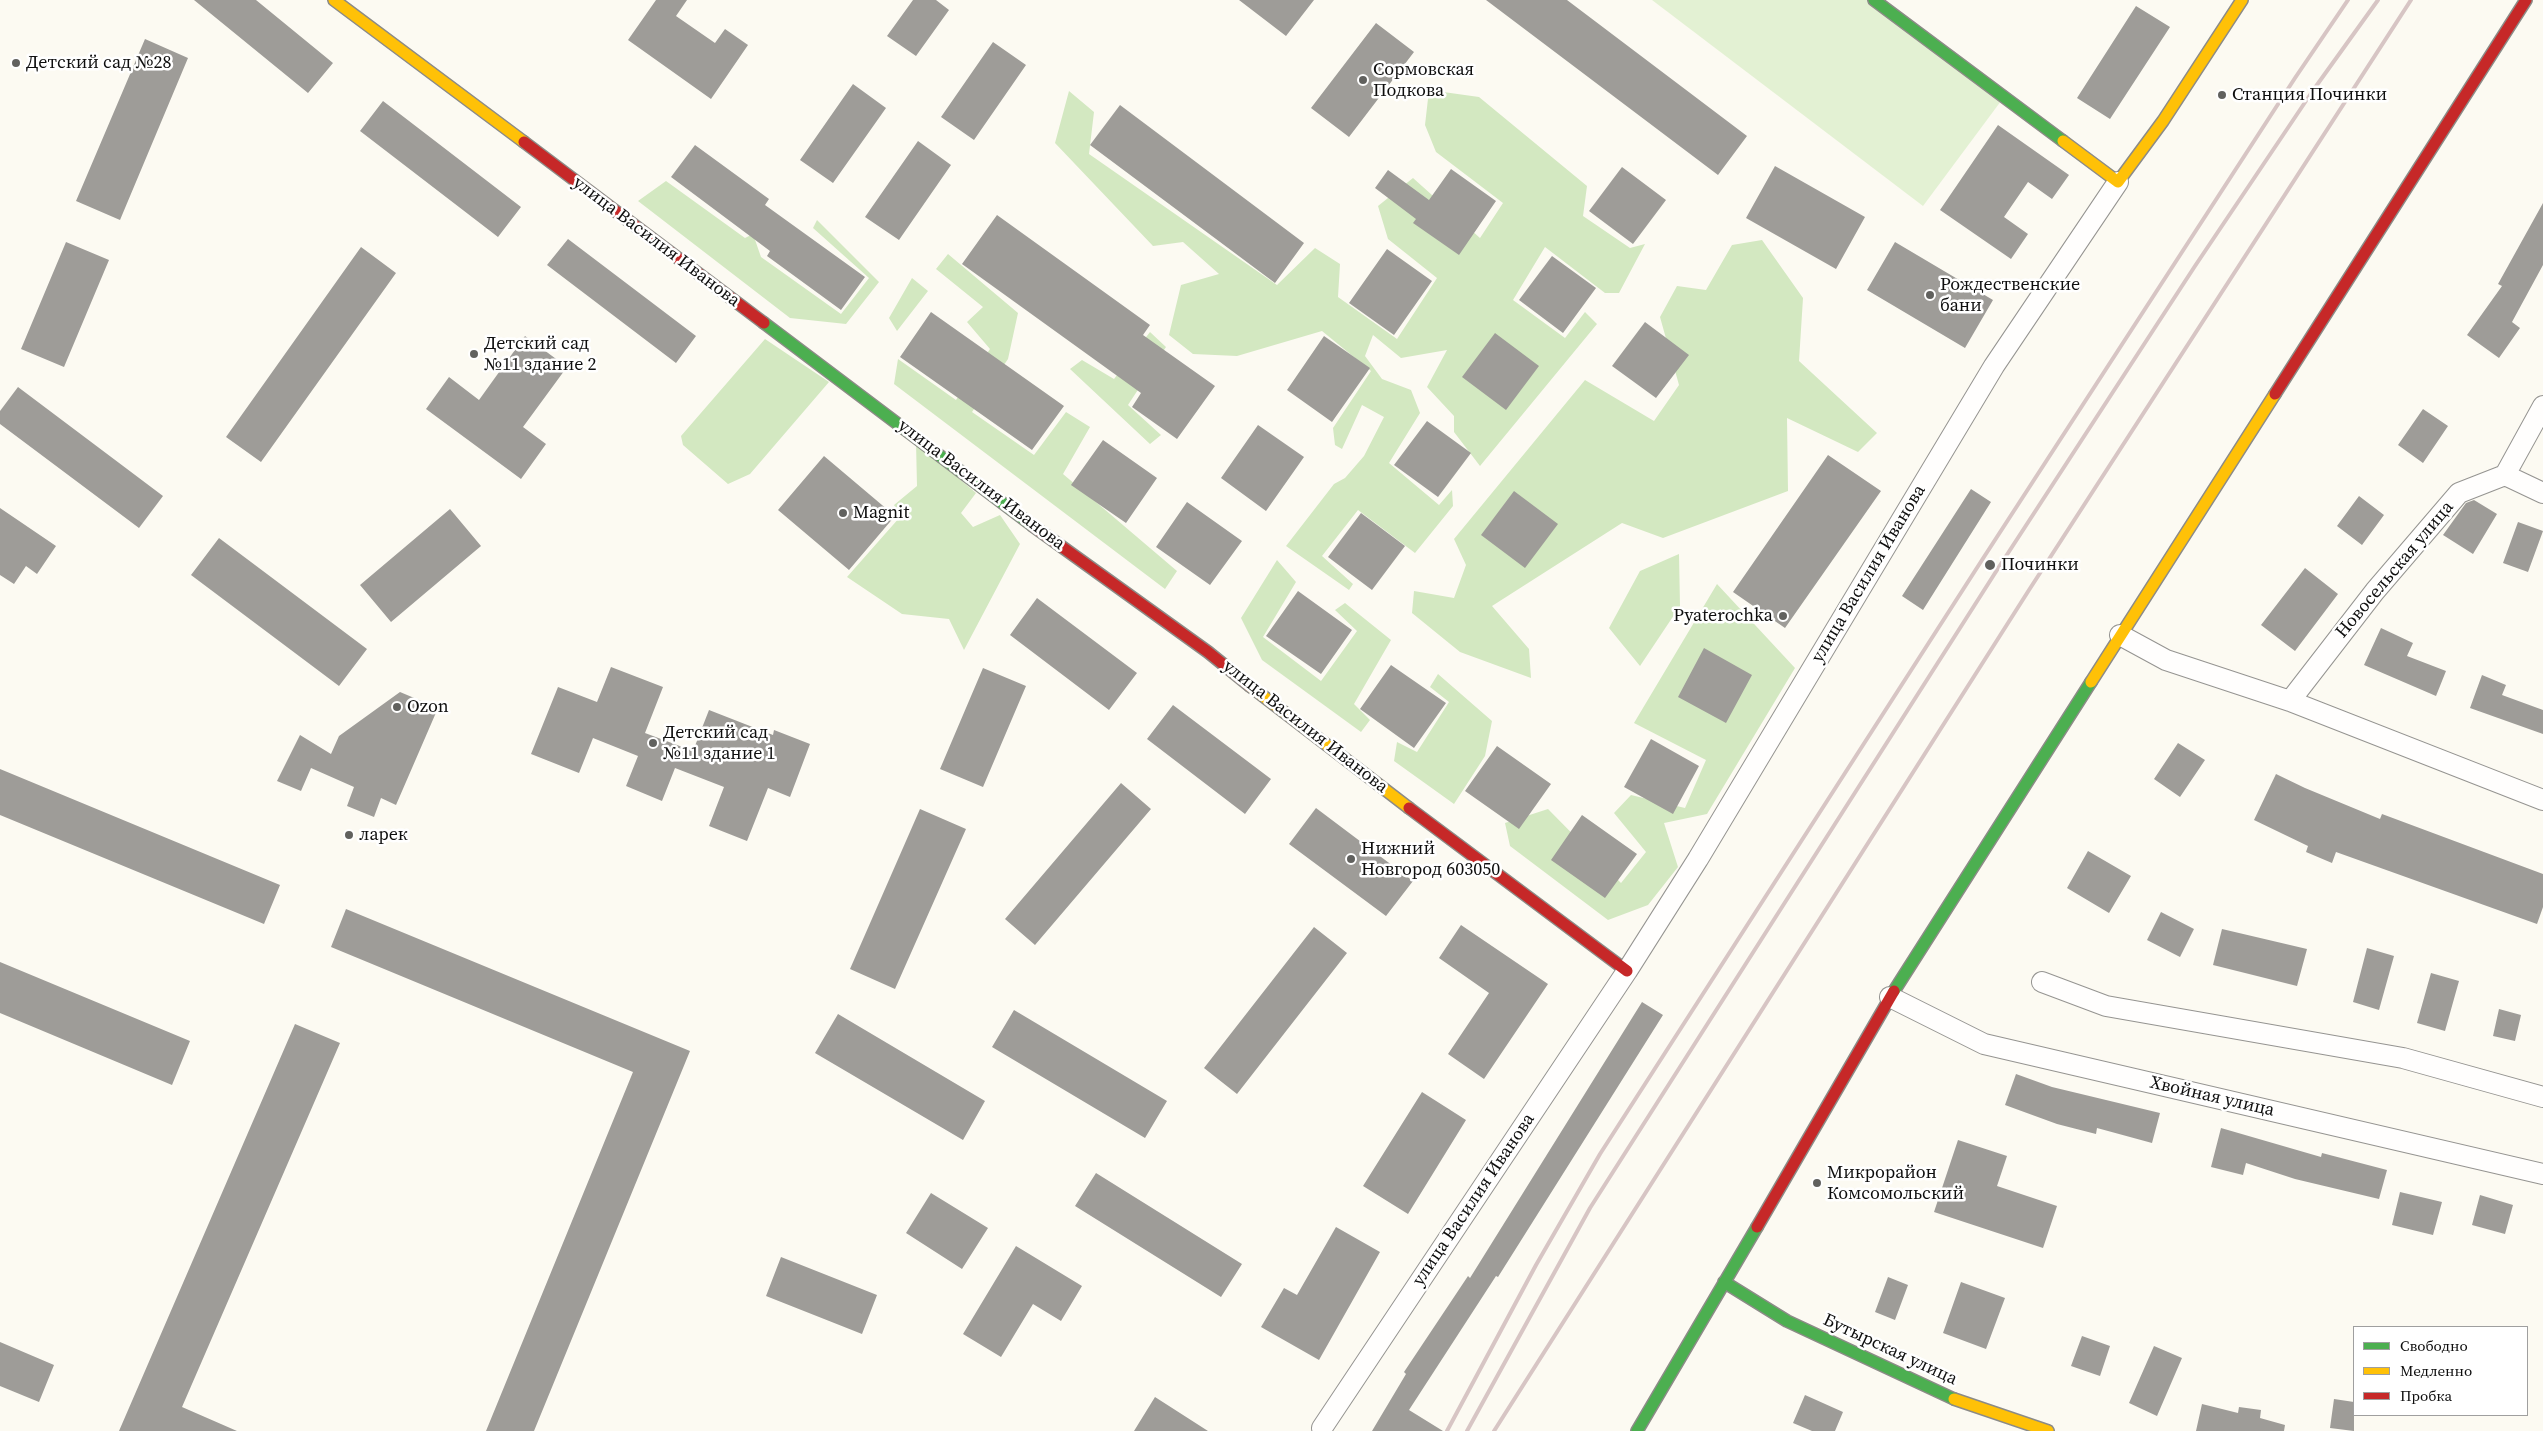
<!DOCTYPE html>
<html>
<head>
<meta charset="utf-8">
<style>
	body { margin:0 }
	#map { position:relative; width:2543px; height:1431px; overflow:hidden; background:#fcfaf2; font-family:"Source Serif 4",serif }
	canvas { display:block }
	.legend { position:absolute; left:2353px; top:1326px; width:175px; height:90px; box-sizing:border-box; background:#fff; border:1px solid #9f9f9f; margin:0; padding:6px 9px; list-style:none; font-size:15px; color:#0e0e0e }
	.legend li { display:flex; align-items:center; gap:10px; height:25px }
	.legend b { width:25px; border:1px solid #9f9f9f }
</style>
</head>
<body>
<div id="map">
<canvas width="2543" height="1431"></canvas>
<ul class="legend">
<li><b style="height:6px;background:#4caf50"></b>Свободно</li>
<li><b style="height:6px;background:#ffc107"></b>Медленно</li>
<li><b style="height:6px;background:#c62828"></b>Пробка</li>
</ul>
</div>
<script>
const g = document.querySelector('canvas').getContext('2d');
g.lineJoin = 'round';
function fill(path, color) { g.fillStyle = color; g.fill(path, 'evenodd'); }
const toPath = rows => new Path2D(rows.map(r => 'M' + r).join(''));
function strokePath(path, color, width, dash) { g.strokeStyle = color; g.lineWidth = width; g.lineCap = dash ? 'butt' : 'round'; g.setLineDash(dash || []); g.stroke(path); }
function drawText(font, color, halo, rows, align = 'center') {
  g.font = font + ' "Source Serif 4",serif'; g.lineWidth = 5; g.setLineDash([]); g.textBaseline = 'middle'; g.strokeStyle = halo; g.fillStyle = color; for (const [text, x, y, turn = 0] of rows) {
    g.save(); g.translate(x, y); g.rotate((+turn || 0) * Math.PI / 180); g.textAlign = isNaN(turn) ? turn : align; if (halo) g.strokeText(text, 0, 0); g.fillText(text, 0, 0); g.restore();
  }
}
const green = toPath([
	[1652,0,1874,0,2004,97,1923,206]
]);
const forest = toPath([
	[1429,90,1479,97,1587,186,1583,216,1630,248,1645,244,1619,293,1605,293,1545,247,1513,300,1565,338,1585,312,1597,324,1480,466,1454,432,1454,416,1427,387,1447,350,1401,358,1373,335,1365,356,1382,379,1411,390,1420,413,1389,463,1439,505,1452,490,1453,506,1415,553,1358,510,1322,556,1353,584,1349,590,1286,546,1334,484,1345,478,1364,456,1384,417,1362,405,1342,449,1335,445,1333,428,1371,371,1322,331,1237,356,1193,354,1169,335,1181,285,1219,274,1183,242,1153,246,1055,143,1069,91,1094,112,1089,154,1277,285,1315,248,1340,264,1338,297,1397,339,1437,278,1388,239,1378,206,1413,178,1480,238,1503,203,1436,152,1425,125],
	[666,181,745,238,753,234,761,257,841,314,869,278,813,228,817,220,879,282,846,324,790,318,638,201],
	[1762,240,1803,298,1799,361,1877,433,1858,452,1787,418,1788,491,1663,538,1622,523,1492,606,1529,649,1531,678,1460,652,1412,613,1414,591,1454,598,1466,565,1454,539,1585,380,1654,421,1679,385,1660,317,1677,286,1706,290,1732,245],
	[948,254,1018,313,1008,359,972,412,1034,455,1066,412,1090,427,1063,474,1177,571,1165,589,894,384,898,359,956,400,990,349,967,322,983,307,936,269],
	[912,278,928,291,897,331,889,318],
	[1150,332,1166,347,1128,405,1161,435,1150,444,1070,369,1082,360,1114,379],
	[765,339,829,382,750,474,728,484,683,445,681,436],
	[916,442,976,493,961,513,973,527,1000,515,1020,544,964,650,949,619,902,614,847,577,900,517,894,505,917,486],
	[1679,554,1680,606,1640,666,1609,628,1640,571],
	[1277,560,1296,582,1263,637,1321,681,1357,631,1335,610,1345,603,1391,640,1354,704,1370,720,1361,732,1262,660,1241,618],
	[1717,584,1795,668,1707,814,1664,823,1678,867,1648,905,1608,920,1510,846,1505,823,1548,809,1621,883,1646,852,1614,813,1631,795,1685,808,1706,760,1634,723],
	[1438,674,1492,721,1485,756,1454,804,1394,761,1397,742,1417,752,1449,702,1430,687]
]);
const building = toPath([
	[194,0,256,0,333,63,308,93],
	[656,0,687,0,676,16,715,43,725,29,748,45,711,99,628,40],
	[913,0,936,0,949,10,916,56,887,36],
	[1239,0,1314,0,1286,36],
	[1486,0,1567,0,1747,136,1718,175],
	[2136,6,2170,27,2110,119,2077,98],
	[1376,23,1414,52,1349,137,1311,108],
	[145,39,188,58,120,220,76,201],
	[993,42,1026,65,974,140,941,117],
	[853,84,886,108,833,183,800,160],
	[383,101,521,207,498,237,360,131],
	[1120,105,1304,243,1275,283,1090,145],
	[1998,125,2069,175,2052,199,2028,182,2004,217,2028,234,2011,259,1940,210],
	[918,141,951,165,899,240,865,217],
	[695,145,769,199,765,205,865,277,841,310,767,256,770,251,671,177],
	[1775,166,1865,217,1836,269,1746,218],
	[1622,167,1666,200,1633,244,1589,211],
	[1451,169,1496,201,1459,255,1413,223,1416,219,1375,188,1388,170,1429,200],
	[2543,203,2543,265,2512,322,2520,328,2499,358,2467,335,2502,286,2498,284],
	[997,215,1150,325,1143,335,1215,386,1177,439,1132,407,1141,393,962,264],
	[568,239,696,336,676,363,547,265],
	[66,242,109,260,64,367,21,349],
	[1895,242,1993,300,1965,348,1867,290],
	[361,247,396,273,261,462,226,437],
	[1387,249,1432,281,1394,335,1349,303],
	[1552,256,1596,288,1563,333,1519,300],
	[931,312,1064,406,1032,450,900,357],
	[1645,322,1689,355,1656,398,1612,366],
	[1495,333,1539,366,1506,410,1462,377],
	[525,336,567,367,523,427,546,444,521,479,426,409,449,377,479,400],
	[1324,336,1370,368,1332,422,1287,390],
	[18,387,163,496,139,528,0,424,0,411],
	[2423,409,2448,426,2423,463,2398,445],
	[1427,421,1471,453,1438,497,1394,465],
	[1258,425,1304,457,1266,511,1221,478],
	[1103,440,1157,478,1126,523,1071,485],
	[1828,455,1881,491,1785,628,1733,592],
	[824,456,895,516,849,570,778,510],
	[1971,489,1991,502,1923,610,1902,596],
	[1514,491,1558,524,1525,568,1481,535],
	[2359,496,2384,515,2362,545,2337,526],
	[2474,500,2497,514,2473,554,2443,535,2466,503],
	[1187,502,1242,541,1210,585,1156,547],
	[0,508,56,546,37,574,26,566,14,584,0,575],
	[450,509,481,546,391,622,360,585],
	[1361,513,1405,546,1372,590,1328,557],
	[2518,522,2543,531,2528,572,2503,563],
	[219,538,367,649,339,686,191,575],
	[2305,568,2338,594,2295,651,2261,625],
	[1298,591,1352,630,1321,674,1266,636],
	[1037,598,1137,673,1109,710,1010,635],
	[2381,628,2413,643,2407,656,2446,671,2436,696,2364,665],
	[1704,648,1752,675,1726,723,1678,697],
	[1391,665,1446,703,1414,748,1360,709],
	[611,667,663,687,645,733,693,751,709,710,773,735,774,730,810,744,790,797,768,788,747,841,709,826,724,787,675,768,662,801,626,786,638,756,593,738,579,773,531,754,558,687,597,702],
	[983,668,1026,686,983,787,940,769],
	[2482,675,2506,685,2502,695,2543,710,2543,734,2470,708],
	[400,692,438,708,396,805,381,798,374,817,347,806,354,787,311,768,301,791,277,781,300,735,331,754,339,736],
	[1173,705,1271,779,1245,814,1147,739],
	[1651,739,1699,766,1673,814,1624,787],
	[2178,743,2205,760,2180,797,2154,779],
	[1497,746,1551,784,1519,829,1465,791],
	[0,769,280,885,264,924,0,815],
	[2276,774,2305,788,2380,819,2382,814,2543,874,2543,907,2537,924,2336,852,2332,863,2306,852,2308,846,2254,820],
	[1121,783,1151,809,1035,945,1005,919],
	[1316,808,1413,881,1386,916,1289,844],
	[920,809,966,829,895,989,850,969],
	[1582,815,1637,854,1605,898,1551,860],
	[2088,851,2131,876,2109,913,2067,888],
	[346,909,690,1051,534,1431,486,1431,633,1072,331,947],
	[2161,912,2194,929,2180,957,2147,940],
	[1461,925,1548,984,1484,1079,1448,1054,1489,993,1439,958],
	[1314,927,1347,953,1237,1094,1204,1068],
	[2222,929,2307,949,2297,986,2213,965],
	[2367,948,2394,956,2379,1010,2353,1002],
	[0,962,190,1041,172,1085,0,1013],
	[2431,973,2459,981,2445,1031,2417,1023],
	[1642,1002,1663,1015,1498,1277,1496,1276,1409,1410,1443,1431,1372,1431,1406,1374,1404,1372,1468,1276,1470,1278],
	[2499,1009,2521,1015,2515,1041,2493,1036],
	[1014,1010,1167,1101,1145,1138,992,1047],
	[838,1014,985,1101,963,1140,815,1053],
	[295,1024,340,1043,182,1407,237,1431,119,1431],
	[2016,1074,2052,1087,2160,1113,2152,1143,2097,1128,2096,1134,2057,1124,2005,1105],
	[1422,1092,1466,1120,1408,1214,1363,1186],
	[2221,1128,2321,1157,2322,1153,2387,1170,2379,1199,2295,1179,2246,1163,2243,1175,2211,1167],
	[1958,1140,2007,1156,1997,1186,2057,1206,2043,1248,1934,1212],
	[1096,1173,1242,1264,1221,1297,1075,1206],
	[2400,1192,2442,1202,2433,1235,2392,1225],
	[931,1193,988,1228,962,1269,906,1233],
	[2480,1195,2513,1205,2505,1234,2472,1225],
	[1336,1227,1380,1252,1319,1360,1261,1327,1284,1288,1297,1295],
	[1016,1246,1082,1286,1061,1321,1033,1304,1001,1357,963,1334],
	[781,1257,877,1295,862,1334,766,1296],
	[1888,1277,1908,1285,1895,1320,1875,1312],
	[1961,1282,2005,1298,1986,1349,1943,1333],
	[2082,1336,2110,1346,2100,1376,2071,1366],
	[0,1342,54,1365,39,1402,0,1386],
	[2154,1346,2182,1358,2157,1416,2129,1403],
	[1805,1395,1843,1412,1835,1431,1812,1431,1793,1423],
	[1155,1397,1208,1431,1134,1431],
	[2334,1399,2354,1402,2354,1431,2330,1428],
	[2202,1404,2238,1413,2239,1407,2261,1410,2260,1418,2285,1425,2284,1431,2196,1431]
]);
const street = toPath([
	[2505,475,2543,493],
	[2120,635,2166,660,2290,701,2543,800],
	[2290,701,2375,591,2459,493,2505,475,2543,406],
	[2042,982,2106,1006,2403,1058,2543,1097],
	[1890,997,1984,1044,2543,1174],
	[1322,1428,1627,971,1698,859,1994,366,2118,182]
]);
const fast = toPath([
	[1874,0,2063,141],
	[764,323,1033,526],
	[1894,991,2091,682],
	[1724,1282,1787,1321,1954,1399],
	[1637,1431,1757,1227]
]);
const slow = toPath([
	[334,0,524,142],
	[2063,141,2118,182,2163,121,2242,0],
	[2091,682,2275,394],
	[1250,686,1409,808],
	[1954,1399,2048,1431]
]);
const jam = toPath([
	[524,142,764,323],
	[2275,394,2526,0],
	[1033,526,1208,652,1250,686],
	[1409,808,1627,971],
	[1757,1227,1894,991]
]);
const rail = toPath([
	[1447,1431,1536,1265,1600,1154,1982,560,2295,78,2348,0],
	[1467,1431,1590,1208,1997,570,2195,266,2314,89,2378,0],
	[1494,1431,2029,590,2411,0]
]);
const markers = [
	[16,63,5,"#61615e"],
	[1363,80,5,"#61615e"],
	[2222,95,5,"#61615e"],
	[1930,295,5,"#61615e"],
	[474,354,5,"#61615e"],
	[843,513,5,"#61615e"],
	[1990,565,6,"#61615e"],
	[1783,616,5,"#61615e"],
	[397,707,5,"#61615e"],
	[653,743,5,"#61615e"],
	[349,835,5,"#61615e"],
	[1351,859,5,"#61615e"],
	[1817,1183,5,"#61615e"]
];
const poiNames = [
	["Детский сад №28",26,63],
	["Сормовская",1373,70],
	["Подкова",1373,91],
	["Станция Починки",2232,95],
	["Рождественские",1940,285],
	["бани",1940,306],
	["Детский сад",484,344],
	["№11 здание 2",484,365],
	["Magnit",853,513],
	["Починки",2001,565],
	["Pyaterochka",1773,616,"right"],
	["Ozon",407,707],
	["Детский сад",663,733],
	["№11 здание 1",663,754],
	["ларек",359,835],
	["Нижний",1361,849],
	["Новгород 603050",1361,870],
	["Микрорайон",1827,1173],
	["Комсомольский",1827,1194]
];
const streetNames = [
	["улица Василия Иванова",656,242,37],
	["улица Василия Иванова",981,485,37],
	["Новосельская улица",2395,570,-50],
	["улица Василия Иванова",1869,574,-59],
	["улица Василия Иванова",1305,727,38],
	["Хвойная улица",2212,1097,13],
	["улица Василия Иванова",1474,1200,-56],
	["Бутырская улица",1890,1350,25]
];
fill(green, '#e3f1d3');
fill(forest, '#d3e8c1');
fill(building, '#9e9c98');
strokePath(street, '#959491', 22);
strokePath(fast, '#8c8b87', 14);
strokePath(slow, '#8c8b87', 14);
strokePath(jam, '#8c8b87', 14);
strokePath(street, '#fffefd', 20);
strokePath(fast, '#4caf50', 11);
strokePath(slow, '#ffc107', 11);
strokePath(jam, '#c62828', 11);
strokePath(rail, '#d7c5c4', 4);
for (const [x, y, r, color] of markers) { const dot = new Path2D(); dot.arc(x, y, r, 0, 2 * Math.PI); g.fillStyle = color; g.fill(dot); strokePath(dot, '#fff', 2); }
drawText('18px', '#0e0e0e', '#fff', poiNames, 'left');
drawText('18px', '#0e0e0e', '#fff', streetNames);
</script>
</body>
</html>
